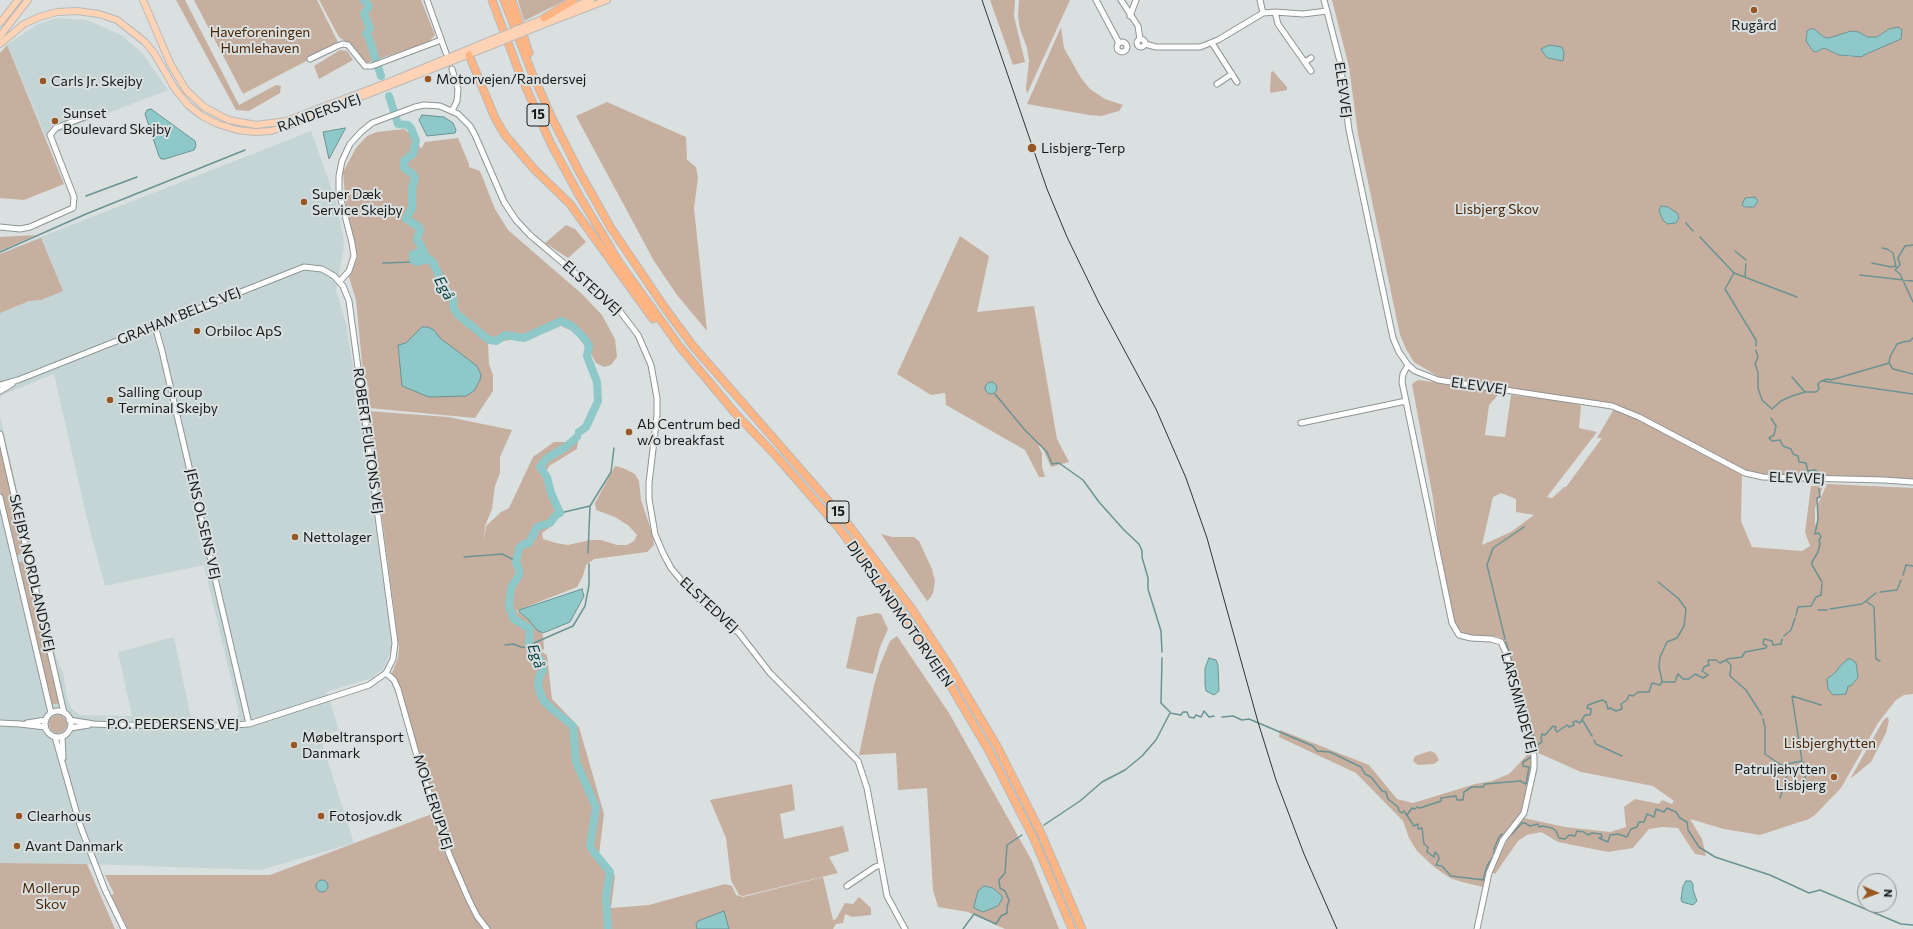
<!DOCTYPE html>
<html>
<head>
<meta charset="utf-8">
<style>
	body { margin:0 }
	#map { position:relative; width:1913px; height:929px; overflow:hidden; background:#dae0e0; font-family:Commissioner,sans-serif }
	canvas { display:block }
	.north { position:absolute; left:1857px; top:873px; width:40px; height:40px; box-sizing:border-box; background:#dae0e0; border:1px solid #8c9090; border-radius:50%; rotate:92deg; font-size:11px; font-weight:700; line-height:16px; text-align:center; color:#161818 }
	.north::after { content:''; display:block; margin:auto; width:14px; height:18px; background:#975622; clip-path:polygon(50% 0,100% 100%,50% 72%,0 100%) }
</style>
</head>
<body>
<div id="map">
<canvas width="1913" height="929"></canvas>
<div class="north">N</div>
</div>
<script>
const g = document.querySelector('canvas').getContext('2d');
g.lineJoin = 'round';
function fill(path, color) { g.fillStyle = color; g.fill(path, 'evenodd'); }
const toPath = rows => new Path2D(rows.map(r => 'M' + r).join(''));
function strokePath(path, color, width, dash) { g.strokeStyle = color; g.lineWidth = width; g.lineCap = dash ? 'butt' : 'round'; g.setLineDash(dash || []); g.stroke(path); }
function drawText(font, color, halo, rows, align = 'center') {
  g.font = font + ' Commissioner,sans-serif'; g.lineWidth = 4; g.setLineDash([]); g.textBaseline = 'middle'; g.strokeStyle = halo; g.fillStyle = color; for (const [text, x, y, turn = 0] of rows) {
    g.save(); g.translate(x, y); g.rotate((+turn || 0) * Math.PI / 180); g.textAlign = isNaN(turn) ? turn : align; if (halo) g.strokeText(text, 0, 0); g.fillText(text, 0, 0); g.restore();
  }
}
const built = toPath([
	[56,18,87,20,121,35,142,53,168,90,46,137,7,45,36,25],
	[311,131,336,201,343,236,344,248,336,290,346,323,360,412,392,648,383,669,372,678,327,692,339,730,320,737,354,843,261,870,87,864,0,863,0,416,56,657,63,673,67,697,71,708,80,715,132,716,118,652,174,637,191,718,236,718,239,713,204,565,105,586,87,519,54,374,2,395,0,399,0,253]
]);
const green = toPath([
	[176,0,185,0,239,105,276,85,281,86,280,93,249,111,236,110],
	[194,0,317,0,339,44,243,94],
	[319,0,421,0,435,35,429,42,367,63,362,58,354,47,339,37],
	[518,0,566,0,524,21],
	[990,0,1015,0,1014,16,1025,62,1013,65],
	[1019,0,1070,0,1027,94,1026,88,1029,61,1027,48,1020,29,1018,16],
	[1332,0,1913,0,1913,480,1885,477,1759,474,1745,472,1610,403,1439,377,1414,362,1406,349,1400,335,1358,134,1349,67],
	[1814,29,1824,37,1829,38,1851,31,1859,32,1867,37,1877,37,1889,29,1887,44,1864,55,1851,57,1839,55,1824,48,1816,52,1813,51,1809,46],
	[1061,27,1064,48,1081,78,1090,89,1105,99,1123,105,1119,111,1101,116,1089,115,1027,104],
	[7,45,64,184,24,200,0,198,0,53],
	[340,50,347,51,353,60,319,79,314,66],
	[1273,71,1287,87,1287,90,1271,93,1270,91,1271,73],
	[607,102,686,137,687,159,686,159,696,167,698,178,694,208,707,331,677,295,654,261,576,116],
	[404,129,416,138,421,149,425,142,458,138,469,164,469,167,480,171,495,209,508,230,582,294,602,315,615,339,617,357,611,365,604,367,596,363,591,354,574,332,561,326,534,337,488,343,489,364,493,375,493,391,475,418,369,408,366,394,369,390,368,386,364,384,356,300,349,277,357,259,346,206,343,172,356,148,367,136,377,132],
	[566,225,575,229,586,242,568,258,545,243],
	[36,235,0,251,0,237],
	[960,236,989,256,977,312,1034,306,1057,439,1069,462,1051,467,1042,447,1038,445,1042,453,1042,467,1045,477,1039,477,1025,450,946,405,945,393,931,395,897,374],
	[41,238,63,291,41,300,29,301,0,313,0,254],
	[1418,380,1496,391,1499,394,1489,405,1485,435,1505,437,1511,395,1575,402,1581,406,1579,428,1597,432,1547,497,1552,498,1564,487,1566,487,1602,438,1597,438,1614,409,1629,415,1742,475,1741,521,1752,547,1802,551,1810,546,1805,532,1811,486,1823,486,1815,508,1815,524,1818,525,1817,506,1827,484,1913,488,1913,694,1904,695,1896,700,1878,723,1841,788,1815,815,1809,819,1760,835,1724,829,1690,819,1702,839,1706,856,1695,854,1678,828,1663,827,1649,829,1633,848,1608,852,1558,842,1541,832,1527,835,1518,841,1495,874,1491,872,1511,833,1524,818,1565,827,1610,832,1626,827,1624,807,1635,799,1659,804,1662,800,1672,804,1674,801,1653,786,1581,772,1536,752,1506,647,1499,637,1464,634,1456,627,1439,548,1433,498,1412,384],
	[1501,493,1516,499,1516,512,1534,515,1511,532,1482,545,1493,497],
	[1836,672,1858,677,1851,686,1848,686,1846,690,1831,675],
	[368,411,448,417,512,430,500,457,500,473,495,486,492,509,485,526,484,541,486,526,501,512,509,508,533,457,554,442,578,442,577,449,549,466,547,470,558,517,552,526,542,533,543,539,556,543,568,545,590,540,601,540,617,545,627,545,634,541,637,535,629,526,615,517,596,510,595,503,615,466,623,468,635,474,639,481,641,500,653,536,654,545,647,552,594,559,586,565,583,576,577,587,516,611,538,626,543,636,544,648,542,652,547,655,552,699,579,727,604,814,599,855,615,876,611,908,649,905,725,884,732,886,736,895,743,897,823,877,833,920,836,919,845,903,853,904,859,897,871,908,871,915,852,917,845,914,843,923,836,924,833,929,610,929,610,914,608,929,128,929,111,895,114,894,105,875,270,875,437,812,392,673,398,658,399,647],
	[0,443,25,552,17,556,14,553,0,491],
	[881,534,893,537,914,537,919,541,932,569,935,581,933,593,930,598,927,601],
	[26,560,27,561,60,703,50,705,17,563],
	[877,613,881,614,888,629,880,647,873,674,846,668,857,617],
	[897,636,949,713,1032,861,1059,929,1005,929,968,912,938,907,933,890,927,788,898,790,896,753,859,755,874,685,880,665,890,641],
	'49 724a9 9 0 1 1 18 0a9 9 0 1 1-18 0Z',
	[1887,717,1889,720,1886,733,1871,762,1850,779,1883,721],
	[1280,730,1369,765,1397,799,1413,803,1475,784,1492,781,1509,774,1528,754,1532,754,1529,783,1522,812,1518,819,1504,833,1487,872,1483,887,1462,882,1450,878,1434,867,1417,851,1409,838,1403,821,1356,773,1279,737],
	[1430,751,1435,753,1439,760,1434,764,1418,765,1413,761,1415,756],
	[792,784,795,810,780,814,784,839,843,826,849,851,829,857,838,873,743,896,739,895,731,880,726,838,710,800],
	[0,863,87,864,115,929,0,929]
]);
const water = toPath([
	[1898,27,1902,30,1901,39,1864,55,1862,57,1839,55,1824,48,1816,52,1813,51,1806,41,1807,31,1810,29,1814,29,1824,37,1829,38,1851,31,1859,32,1867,37,1877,37,1889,29,1898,27],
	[1549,45,1562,47,1564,53,1563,61,1548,58,1544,54,1541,49,1549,45],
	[151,109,195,141,196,146,194,150,165,159,161,159,159,156,145,114,147,110,151,109],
	[422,115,444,117,453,123,456,130,455,133,427,136,419,120,422,115],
	[345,128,345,129,329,159,323,132,345,128],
	[1755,197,1758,201,1754,207,1745,207,1742,205,1745,198,1755,197],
	[1661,206,1668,207,1677,213,1679,218,1676,223,1667,224,1663,220,1659,211,1661,206],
	[422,327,428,327,434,330,440,338,477,366,481,375,480,380,474,391,466,396,429,397,402,386,398,345,406,343,422,327],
	'985 388a6 6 0 1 1 12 0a6 6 0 1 1-12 0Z',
	[582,589,584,596,570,622,543,633,537,630,528,619,519,612,519,610,582,589],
	[1209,658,1216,660,1218,665,1219,691,1214,695,1206,691,1205,685,1205,668,1209,658],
	[1848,659,1851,659,1856,663,1858,677,1851,686,1848,686,1846,694,1833,695,1828,689,1827,679,1836,672,1840,666,1848,659],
	'316 886a6 6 0 1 1 12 0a6 6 0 1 1-12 0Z',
	[1686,881,1691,881,1693,884,1693,890,1697,901,1693,905,1682,902,1681,899,1683,886,1686,881],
	[984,886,993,888,1002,896,1002,899,998,906,983,912,974,908,974,906,978,891,984,886],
	[724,911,729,929,697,929,696,924,698,921,724,911]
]);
const stream = toPath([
	[86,196,137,177],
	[1686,223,1693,231],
	[1700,237,1734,273,1725,289,1756,340,1756,346],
	[1913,245,1905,246,1898,258,1900,265,1895,270,1900,274,1913,302],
	[1882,248,1887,249,1893,253,1896,267],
	[1735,251,1746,260],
	[0,252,86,214,245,150],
	[383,263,414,262],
	[1872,263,1891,267,1895,266],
	[1734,273,1797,297],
	[1860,275,1913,281],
	[1745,276,1746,264],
	[1756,350,1758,357,1755,364,1758,372,1758,388,1762,400,1772,409,1781,401,1792,396,1805,392,1816,392,1819,389,1818,384,1821,381,1828,379,1831,380,1889,363,1890,357,1897,344,1903,342,1910,341,1913,338],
	[1889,363,1893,369,1913,374],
	[1792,377,1805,392],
	[1822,381,1913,394],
	[995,394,1024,429,1047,452,1052,464,1059,463,1083,480,1099,502,1124,530,1139,544,1142,551,1142,557,1148,578,1148,589,1161,631,1162,652],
	[1771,418,1776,426,1774,435,1769,438,1772,441,1780,440,1783,446,1791,449,1793,454,1798,456,1799,462,1806,463,1808,471,1815,470,1819,473],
	[1819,485,1819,481],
	[1819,489,1820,497,1817,498,1818,519,1815,534,1819,533,1821,537,1819,540,1820,544,1818,552,1812,562,1812,565,1822,582],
	[560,513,590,506],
	[588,553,590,506,611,472,614,448],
	[464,557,502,554,516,561],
	[1903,575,1906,565,1913,566],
	[1658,582,1678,598,1686,609,1684,626,1677,638,1667,642,1660,657,1659,667,1662,681],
	[1880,592,1897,590,1901,580],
	[1867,602,1874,607,1876,659,1880,661],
	[1830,609,1862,604,1876,593],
	[1818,610,1827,610],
	[1796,615,1798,607,1811,606,1816,597,1821,595,1822,584],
	[1784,636,1791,630,1795,618],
	[1505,639,1487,565,1493,548,1524,527],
	[1506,642,1537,749,1539,751],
	[534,643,573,626,585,606,589,585,589,564],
	[505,645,513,644,521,647,531,648],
	[1162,658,1161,703,1170,712],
	[1727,659,1742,657,1745,652,1766,648,1767,646,1763,644,1764,639,1772,641,1773,645,1781,644,1782,639],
	[1222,717,1233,716,1242,720,1249,719,1313,746,1317,751,1330,752,1361,767,1365,774,1371,777,1382,791,1386,792,1388,799,1398,807,1399,811,1402,813,1404,811,1414,826,1418,824,1418,829,1422,828,1424,844,1428,847,1427,852,1434,857,1435,852,1438,855,1439,859,1436,865,1442,866,1451,876,1484,880],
	[1763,719,1765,727,1765,754,1781,765,1802,761,1792,696,1821,705],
	[1583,721,1592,736],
	[1594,740,1596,744,1622,756],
	[1539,751,1537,745,1542,742,1541,738,1542,734,1545,735,1553,726,1556,727,1555,729,1557,732,1567,725,1569,727,1574,725,1573,722,1576,721,1580,723,1585,715,1590,715,1591,712,1591,709,1587,708,1588,705,1602,700,1606,702,1608,709,1610,708,1616,711,1622,709,1621,704,1627,700,1629,695,1633,696,1638,692,1649,692,1652,683,1660,685,1662,682,1675,682,1678,674,1683,679,1689,679,1695,674,1703,678,1708,675,1702,671,1704,667,1709,665,1708,660,1716,660,1720,663,1726,660,1731,665,1730,676,1746,690,1762,715],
	[1803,762,1806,784,1824,785],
	[1780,798,1789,770,1781,765],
	[1407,815,1412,808,1415,809,1417,807,1420,808,1441,801,1441,798,1456,796,1457,800,1463,800,1464,792,1472,787,1483,787,1485,784,1520,781,1526,784,1529,767,1523,766,1523,762,1531,757],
	[1044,825,1080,801,1102,782,1125,770,1142,756,1156,740,1170,713,1181,715,1183,712,1187,712,1189,717,1194,718,1196,715,1201,717,1204,711,1209,717,1214,716],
	[1512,834,1522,823,1525,823,1530,826,1538,824,1539,827,1543,826,1552,828,1556,831,1559,838,1565,839,1569,835,1575,836,1577,831,1584,832,1588,835,1592,833,1601,834,1602,837,1599,838,1608,842,1610,835,1618,834,1627,837,1631,829,1637,827,1639,822,1644,822,1647,814,1654,817,1656,809,1664,812,1667,808,1676,812,1680,818,1687,822,1688,830,1699,847,1715,857,1770,875,1809,893,1820,890,1901,924,1913,925],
	[1483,880,1487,866,1494,855,1494,849,1499,837,1502,834],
	[963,929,974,914,996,924,1001,916,1007,913,1007,907,1009,900,1005,891,1000,888,999,880,1005,873,1007,845,1022,835]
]);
const river = toPath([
	[364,0,369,6,364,14,370,28,366,34,369,38,381,76],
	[389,96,398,124,408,125,411,128,416,141,413,154,404,161,404,168,413,174,415,178,412,188,412,208,406,219,419,227,420,231,417,239,425,254,420,257,416,253,413,254,413,260,416,262,429,259,432,261,439,275,439,282,453,298,454,309,458,315,489,340,496,341,506,335,524,338,561,321,572,326,584,338,589,345,587,356,597,382,598,401,586,427,579,432],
	[577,437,566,447,547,458,540,467,547,477,551,493,560,513,556,515,550,523,537,527,529,543,524,544,519,548,516,563,519,568,519,575,511,588,509,606,514,619,530,629,529,645,541,661,543,670,539,677,538,686,543,700,552,709,573,726,576,762,596,807,590,846,593,851,610,872,606,896,608,929]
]);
const minor = toPath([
	[427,0,446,53],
	[1096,0,1119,43],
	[1121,0,1138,26,1140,39],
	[1260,0,1263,13],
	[1324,0,1340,62,1349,130,1393,338,1399,352,1408,365,1415,371,1438,380,1612,406,1639,417,1745,473,1763,477,1884,480,1913,482],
	[1275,12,1278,24,1311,71],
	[1130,16,1136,0],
	'1137 43a4 4 0 1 1 8 0a4 4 0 1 1-8 0Z',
	'1117 47a5 5 0 1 1 10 0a5 5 0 1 1-10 0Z',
	[1212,43,1237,82],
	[1145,44,1156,47,1200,47,1218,40,1263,13,1275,12,1303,14,1327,11],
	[310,59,337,46,343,44,348,45,365,66,372,66,441,40],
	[1305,62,1311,58],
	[1217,84,1232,74],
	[452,111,457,101,458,89,452,69],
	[0,227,20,229,30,227,73,208,74,197,50,135,56,128,92,114],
	[340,281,349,271,354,256,352,243,339,192,339,176,342,161,350,144,361,132,372,123,415,107,424,105,440,106,458,114,470,126,475,135,504,202,516,220,530,235,619,310,638,335,651,365,657,398,657,415,649,483,649,499,655,534,663,553,671,568,691,592,739,633,770,673,858,761,867,788,887,896,905,929],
	[155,326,162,351,249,724],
	[1408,365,1403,374,1402,382,1452,623,1459,635,1471,638,1491,639,1501,642,1506,653,1534,756,1534,768,1524,813,1503,840,1489,873,1477,929],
	[0,385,18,380,304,267,322,269,334,276,343,286,349,301,395,643,393,659,386,673,369,685,249,724,217,726,117,725,94,724,69,720],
	[0,391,12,384],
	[1301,423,1406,401],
	[0,434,64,713],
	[0,497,51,713],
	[386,673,394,680,398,689,417,756,449,854,468,898,477,916,487,929],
	'45 724a13 13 0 1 1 26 0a13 13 0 1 1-26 0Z',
	[0,723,20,724,45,727],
	[27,723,46,720],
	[70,728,89,725],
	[62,736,63,758],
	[55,737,80,825,105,890,124,929],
	[847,886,875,867,881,865]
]);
const major = toPath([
	[143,0,170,63,186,90,204,107,217,114,229,120,256,125,286,121,389,82,491,40],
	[535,22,591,0],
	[0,23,18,0],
	[537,27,607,0],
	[0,36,28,0],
	[0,44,24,24,39,17,57,12,77,11,99,14,117,20,145,42,154,53,175,89,188,105,202,116,218,124,237,130,255,132,271,131,287,126,493,45]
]);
const highway = toPath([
	[492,0,519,72,551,144,580,197,619,262,680,347,735,413,777,457,838,527,904,614,943,673,989,751,1033,837,1072,929],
	[504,0,532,73,553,120,580,173,611,228,665,308,693,346,844,519,912,609,950,667,997,746,1041,833,1082,929],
	[512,0,529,53],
	[544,18,574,0],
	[469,55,495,118,505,135,534,169,570,204,653,319]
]);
const tram = toPath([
	[982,0,1047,189,1067,237,1099,303,1156,409,1186,478,1207,538,1258,722,1276,780,1304,854,1337,929]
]);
const majorBridge = toPath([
	[491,40,535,22],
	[493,45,537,27]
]);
const markers = [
	[1754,10,4,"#975622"],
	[428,79,4,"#975622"],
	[43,81,4,"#975622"],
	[55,121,4,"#975622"],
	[1032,148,5,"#975622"],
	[304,202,4,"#975622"],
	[197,331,4,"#975622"],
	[110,400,4,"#975622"],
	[629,432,4,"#975622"],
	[295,537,4,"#975622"],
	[294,745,4,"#975622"],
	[1834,777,4,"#975622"],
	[19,816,4,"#975622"],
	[321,816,4,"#975622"],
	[17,846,4,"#975622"]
];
const shields = [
	[538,115,22],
	[838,512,22]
];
const shieldNames = [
	["15",538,115],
	["15",838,512]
];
const poiNames = [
	["Rugård",1754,25,"center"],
	["Motorvejen/Randersvej",436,79],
	["Carls Jr. Skejby",51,81],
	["Sunset",63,113],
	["Boulevard Skejby",63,129],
	["Lisbjerg-Terp",1041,148],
	["Super Dæk",312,194],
	["Service Skejby",312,210],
	["Orbiloc ApS",205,331],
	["Salling Group",118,392],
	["Terminal Skejby",118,408],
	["Ab Centrum bed",637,424],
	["w/o breakfast",637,440],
	["Nettolager",303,537],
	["Møbeltransport",302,737],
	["Danmark",302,753],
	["Patruljehytten",1826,769,"right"],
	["Lisbjerg",1826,785,"right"],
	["Clearhous",27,816],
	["Fotosjov.dk",329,816],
	["Avant Danmark",25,846]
];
const parkNames = [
	["Haveforeningen",260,32],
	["Humlehaven",260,48],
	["Lisbjerg Skov",1497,209],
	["Lisbjerghytten",1830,743],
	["Mollerup",51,888],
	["Skov",51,904]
];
const streetNames = [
	["ELEVVEJ",1343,90,82],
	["RANDERSVEJ",319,113,-20],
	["ELSTEDVEJ",592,288,42],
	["GRAHAM BELLS VEJ",179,316,-22],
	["ELEVVEJ",1479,386,8],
	["ROBERT FULTONS VEJ",368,441,82],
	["ELEVVEJ",1797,478,2],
	["JENS OLSENS VEJ",203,524,77],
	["SKEJBY NORDLANDSVEJ",32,573,77],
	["ELSTEDVEJ",709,605,43],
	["DJURSLANDMOTORVEJEN",900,614,55],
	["LARSMINDEVEJ",1519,703,75],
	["P.O. PEDERSENS VEJ",173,724],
	["MOLLERUPVEJ",433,802,72]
];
const waterNames = [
	["Egå",444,288,62],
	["Egå",536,656,71]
];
fill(built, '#c5d4d5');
fill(green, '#c7af9f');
fill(water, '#8ec8c9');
strokePath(water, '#6a9394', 1);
strokePath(stream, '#6a9394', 1.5);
strokePath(river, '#8ec8c9', 8);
strokePath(minor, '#8f9494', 7);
strokePath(major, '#b9baba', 8);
strokePath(highway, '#b9baba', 9);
strokePath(minor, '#fff', 5);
strokePath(major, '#fed3b5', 6);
strokePath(highway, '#feb583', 7);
strokePath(tram, '#313333', 1);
strokePath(majorBridge, '#b9baba', 8, []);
strokePath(majorBridge, '#fed3b5', 6);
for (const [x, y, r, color] of markers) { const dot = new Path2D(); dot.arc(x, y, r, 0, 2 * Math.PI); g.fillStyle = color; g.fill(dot); strokePath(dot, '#dae0e0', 1.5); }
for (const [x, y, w] of shields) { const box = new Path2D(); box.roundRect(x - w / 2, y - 11, w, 22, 3); g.fillStyle = '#dae0e0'; g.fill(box); strokePath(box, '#161818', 1); }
drawText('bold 13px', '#161818', null, shieldNames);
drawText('14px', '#161818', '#dae0e0', poiNames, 'left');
drawText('14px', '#4b2504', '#dae0e0', parkNames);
drawText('14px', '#161818', '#dae0e0', streetNames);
drawText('italic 15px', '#043d3f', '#dae0e0', waterNames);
</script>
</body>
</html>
